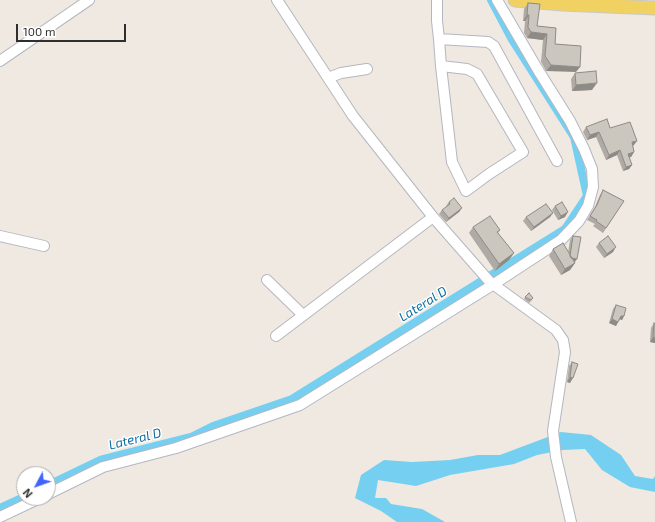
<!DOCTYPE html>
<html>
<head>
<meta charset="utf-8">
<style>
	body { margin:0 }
	#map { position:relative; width:655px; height:522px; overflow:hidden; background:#efe9e1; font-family:"Exo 2",sans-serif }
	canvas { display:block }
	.north { position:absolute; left:16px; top:466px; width:40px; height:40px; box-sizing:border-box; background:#fff; border:1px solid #ababab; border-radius:50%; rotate:229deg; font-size:11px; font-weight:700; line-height:16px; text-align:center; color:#2e2e2e }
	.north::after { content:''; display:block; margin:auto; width:14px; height:18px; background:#4264fb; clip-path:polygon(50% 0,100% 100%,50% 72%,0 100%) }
	.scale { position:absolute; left:16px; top:24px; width:110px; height:18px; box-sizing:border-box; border:2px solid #2e2e2e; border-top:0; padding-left:5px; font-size:12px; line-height:14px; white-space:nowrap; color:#2e2e2e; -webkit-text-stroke:3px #fff; paint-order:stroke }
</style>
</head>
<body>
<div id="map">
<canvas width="655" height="522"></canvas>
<div class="north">N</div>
<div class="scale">100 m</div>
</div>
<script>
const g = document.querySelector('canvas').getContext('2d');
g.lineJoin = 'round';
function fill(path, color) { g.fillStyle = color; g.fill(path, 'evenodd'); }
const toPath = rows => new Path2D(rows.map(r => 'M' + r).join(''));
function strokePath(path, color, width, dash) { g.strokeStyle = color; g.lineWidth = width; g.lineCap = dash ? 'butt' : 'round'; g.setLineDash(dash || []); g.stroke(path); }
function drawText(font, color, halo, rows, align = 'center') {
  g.font = font + ' "Exo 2",sans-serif'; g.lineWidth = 3; g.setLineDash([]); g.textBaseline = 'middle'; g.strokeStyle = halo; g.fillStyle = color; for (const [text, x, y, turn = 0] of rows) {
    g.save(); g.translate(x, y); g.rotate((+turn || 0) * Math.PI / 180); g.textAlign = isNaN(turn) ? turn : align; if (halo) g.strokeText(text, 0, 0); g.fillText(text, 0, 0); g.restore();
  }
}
const water = toPath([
	[561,432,591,435,621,455,635,476,653,479,655,476,655,492,630,487,602,470,585,449,563,450,537,455,514,464,450,475,416,486,378,480,375,498,386,498,391,504,422,509,445,522,397,522,381,511,355,498,361,475,384,460,412,462,450,460,478,455,500,455]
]);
const canal = toPath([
	[48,485,100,460,191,437,213,426,292,399,565,229,587,196,574,137,511,38,491,0],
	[0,508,24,497]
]);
const minor = toPath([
	[277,0,353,116,433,217,490,282,556,330,563,340,565,352,553,431,556,457,571,522],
	[437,0,437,21,439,39],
	[0,61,89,0],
	[441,66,467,69,477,74,523,152,489,174,466,191,452,162,441,66,439,39,488,42,494,46,557,161],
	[328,78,341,73,367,69],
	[0,236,44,246],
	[267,280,303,315],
	[276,336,433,217],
	[48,494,103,467,176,448,300,405,494,284,561,240,579,221,588,206,593,187,592,169,584,149,570,121,538,70,497,0],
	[0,517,40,498]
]);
const major = toPath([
	[515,0,562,4,655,8]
]);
const wall = toPath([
	[528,3,537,26,556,28,555,44,581,46,546,71,541,62,543,40,527,38,524,33,525,21,523,21,524,9],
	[575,73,592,90,572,91,571,79],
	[586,127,610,128,634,145,632,146,634,152,631,157,629,157,632,165,629,169,623,171,617,155,606,160,596,137,587,140,583,132],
	[603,190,624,201,603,233,593,226,595,224,587,220,594,209,600,195],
	[449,202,462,208,459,212,446,222,439,214,442,210,446,207,446,206],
	[555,206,565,217,558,220,552,210],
	[553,213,550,217,531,231,523,221,526,217],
	[473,227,500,230,498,233,514,253,509,260,495,271,469,233],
	[573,236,575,263,570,270,561,275,549,256,553,249,568,253,570,240],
	[599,243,613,252,604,258,596,247],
	[525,297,532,300,529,303,524,299],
	[616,305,624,316,622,320,620,319,616,326,609,323,613,309],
	[654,323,655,343,650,342,651,328],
	[572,362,570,383,567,382,569,366]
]);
const shadedWall = toPath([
	[527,15,529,15,525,21,523,21],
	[531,32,547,34,543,40,527,38],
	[551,65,580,67,576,72,546,71],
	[597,83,592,90,572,91,576,85],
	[599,132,596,137,587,140,590,135],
	[637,141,634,145,628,147,632,142],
	[620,150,617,155,606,160,609,155],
	[634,152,631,157,625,159,628,154],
	[632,165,629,169,623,171,626,167],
	[462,208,459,212,446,222,449,218],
	[568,212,565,217,558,220,561,216],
	[553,213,550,217,531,231,534,227],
	[616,247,613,252,604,258,607,254],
	[514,253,509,260,495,271,499,264],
	[570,258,577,259,574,263],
	[575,263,570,270,561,275,565,269],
	[621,316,624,316,622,320,619,319],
	[612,319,618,322,616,326,609,323],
	[653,337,655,338,655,343,650,342],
	[570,377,573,378,570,383,567,382]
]);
const building = toPath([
	[528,3,540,4,537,26,556,28,555,44,581,46,580,67,551,65,545,56,547,34,531,32,528,27,529,15,527,15,528,3],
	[596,71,597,83,576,85,575,73,596,71],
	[607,119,610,128,630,122,637,141,632,142,634,152,628,154,632,165,626,167,620,150,609,155,599,132,590,135,586,127,607,119],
	[603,190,624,201,606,228,596,221,597,220,590,216,597,205,603,190],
	[454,198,462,208,449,218,442,210,450,204,449,202,454,198],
	[562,202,568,212,561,216,555,206,562,202],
	[546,204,553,213,534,227,526,217,546,204],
	[490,216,500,230,497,232,514,253,499,264,473,227,490,216],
	[573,236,581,237,577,259,571,258,570,256,573,236],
	[608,236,616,247,607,254,599,243,608,236],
	[563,243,575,263,565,269,553,249,563,243],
	[529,293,533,298,531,300,525,297,529,293],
	[616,305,626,308,624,316,621,316,618,322,612,319,616,305],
	[654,323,655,324,655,338,653,337,654,323],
	[572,362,578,364,573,378,570,377,572,362]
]);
const waterNames = [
	["Lateral D",423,304,-32],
	["Lateral D",135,439,-14]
];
fill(water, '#75cff0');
strokePath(canal, '#75cff0', 8);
strokePath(minor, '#b4b7c1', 12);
strokePath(major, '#c9c9c9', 15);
strokePath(minor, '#fff', 10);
strokePath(major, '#f2d163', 13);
fill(wall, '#afaba4');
fill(shadedWall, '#8e8b86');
fill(building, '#cbc7bf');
strokePath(building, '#8e8b86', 1);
drawText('italic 13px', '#0d6fa3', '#fff', waterNames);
</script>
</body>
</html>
